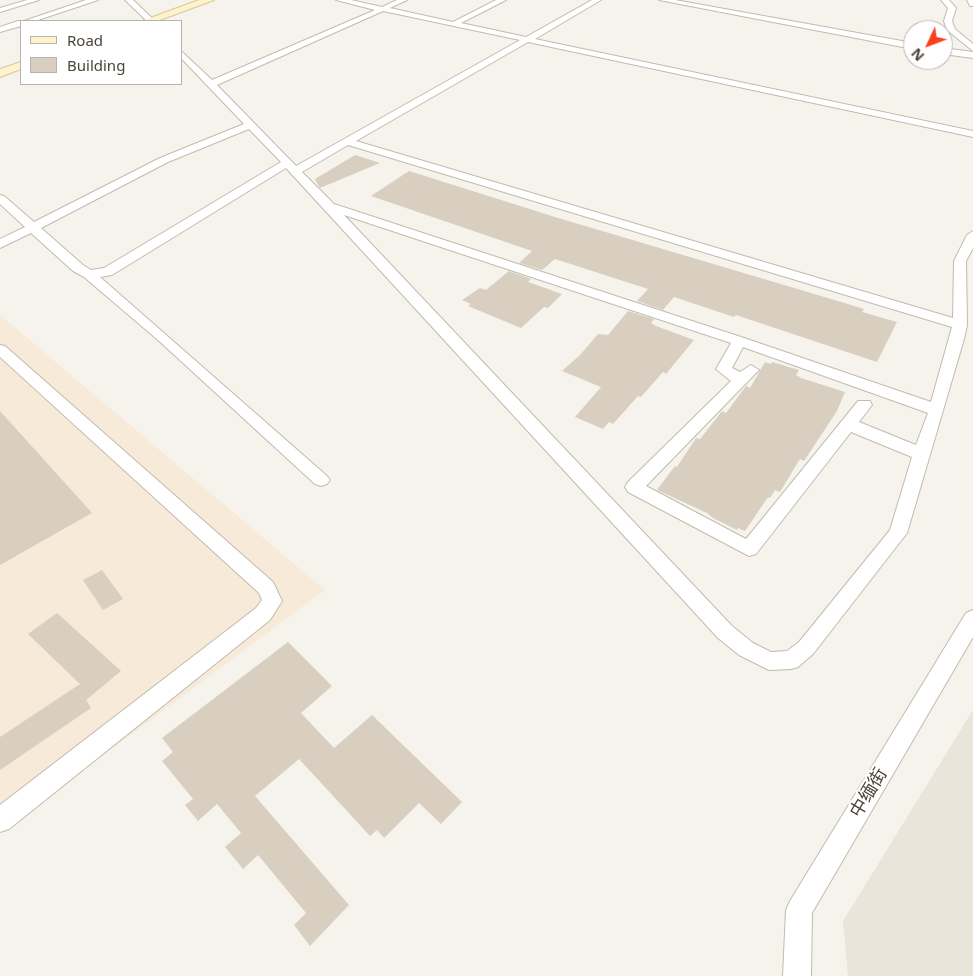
<!DOCTYPE html>
<html>
<head>
<meta charset="utf-8">
<style>
	body { margin:0 }
	#map { position:relative; width:973px; height:976px; overflow:hidden; background:#f6f3ec; font-family:"Noto Sans",sans-serif }
	canvas { display:block }
	.legend { position:absolute; left:20px; top:20px; width:162px; height:65px; box-sizing:border-box; background:#fff; border:1px solid #b7b4b0; margin:0; padding:6px 9px; list-style:none; font-size:15px; color:#4b4439 }
	.legend li { display:flex; align-items:center; gap:10px; height:25px }
	.legend b { width:25px; border:1px solid #b7b4b0 }
	.north { position:absolute; left:903px; top:20px; width:50px; height:50px; box-sizing:border-box; background:#fff; border:1px solid #b7b4b0; border-radius:50%; rotate:227deg; font-size:14px; font-weight:700; line-height:20px; text-align:center; color:#4b4439 }
	.north::after { content:''; display:block; margin:auto; width:18px; height:22px; background:#fc3f1d; clip-path:polygon(50% 0,100% 100%,50% 72%,0 100%) }
</style>
</head>
<body>
<div id="map">
<canvas width="973" height="976"></canvas>
<ul class="legend">
<li><b style="height:6px;background:#fff3cd"></b>Road</li>
<li><b style="height:14px;background:#d8cfc1"></b>Building</li>
</ul>
<div class="north">N</div>
</div>
<script>
const g = document.querySelector('canvas').getContext('2d');
g.lineJoin = 'round';
function fill(path, color) { g.fillStyle = color; g.fill(path, 'evenodd'); }
const toPath = rows => new Path2D(rows.map(r => 'M' + r).join(''));
function strokePath(path, color, width, dash) { g.strokeStyle = color; g.lineWidth = width; g.lineCap = dash ? 'butt' : 'round'; g.setLineDash(dash || []); g.stroke(path); }
function drawText(font, color, halo, rows, align = 'center') {
  g.font = font + ' "Noto Sans","Noto Sans SC",sans-serif'; g.lineWidth = 4.5; g.setLineDash([]); g.textBaseline = 'middle'; g.strokeStyle = halo; g.fillStyle = color; for (const [text, x, y, turn = 0] of rows) {
    g.save(); g.translate(x, y); g.rotate((+turn || 0) * Math.PI / 180); g.textAlign = isNaN(turn) ? turn : align; if (halo) g.strokeText(text, 0, 0); g.fillText(text, 0, 0); g.restore();
  }
}
const residential = toPath([
	[973,710,973,976,848,976,843,921]
]);
const commercial = toPath([
	[0,315,325,590,0,832]
]);
const building = toPath([
	[355,155,380,163,320,188,318,185,315,179],
	[409,171,555,217,838,301,864,309,862,312,897,322,877,362,736,315,734,317,674,297,663,310,637,301,648,289,555,259,542,270,519,263,532,251,371,196],
	[509,271,531,279,528,282,562,294,548,308,544,307,521,328,468,306,471,304,462,300,480,288,486,290],
	[628,311,654,319,651,323,656,326,694,340,666,374,663,372,641,397,638,396,613,424,609,422,603,429,575,417,601,387,562,371,580,355,598,334,608,335],
	[765,362,771,364,772,362,799,370,796,375,801,378,845,392,837,411,804,461,800,459,780,492,775,490,770,498,768,497,745,531,738,528,737,530,713,518,707,513,657,490,675,466,677,467,696,438,700,439,722,411,726,413,746,386,750,388],
	[0,411,92,513,0,565],
	[102,570,123,599,103,610,83,580],
	[57,613,121,671,86,700,91,708,0,770,0,737,80,684,28,634],
	[288,642,332,686,301,713,334,748,372,715,462,802,441,824,419,803,384,838,377,830,370,836,299,759,255,796,349,905,310,946,294,925,306,913,258,855,243,869,225,847,241,833,217,804,198,821,185,805,193,799,162,761,173,752,162,738]
]);
const street = toPath([
	[27,0,39,0,0,12,0,8,27,0],
	[86,0,98,0,35,21,24,21,86,0],
	[125,0,133,0,155,21,147,21,125,0],
	[336,0,351,0,382,7,397,0,407,0,390,8,453,22,496,0,506,0,461,23,526,37,592,0,601,0,535,39,973,131,973,137,528,42,356,141,953,318,954,261,967,235,973,231,973,248,966,261,967,325,964,339,907,533,813,654,798,667,791,669,769,670,739,655,718,638,286,168,112,275,100,277,327,476,330,480,327,484,321,486,315,484,158,340,84,277,73,271,31,233,0,248,0,239,25,227,0,204,0,195,4,196,34,222,160,158,244,124,181,58,181,51,212,80,375,10,336,0],
	[383,11,520,40,296,166,217,85,383,11],
	[249,129,281,162,104,268,91,270,83,265,41,228,168,162,249,129],
	[348,145,952,327,931,402,744,338,334,204,302,172,348,145],
	[344,215,731,343,716,369,731,381,628,482,625,487,628,492,749,556,756,554,851,432,912,457,890,530,799,642,787,651,771,652,753,643,732,626,344,215],
	[743,347,928,413,916,445,859,422,872,405,870,401,858,401,746,539,646,486,756,373,759,370,751,365,740,372,732,368,743,347],
	[659,0,675,0,913,43,913,49,659,0],
	[941,0,949,0,956,8,952,21,955,29,973,44,973,51,947,30,944,21,948,8,941,0],
	[967,0,973,0,973,6,970,6,967,0],
	[18,21,23,21,21,21,21,26,0,32,0,27,18,21],
	[943,48,973,52,973,58,943,54,943,48],
	[0,345,5,346,273,582,282,601,270,620,9,829,0,832,0,805,256,608,262,600,259,593,0,357,0,345],
	[973,610,973,637,812,913,811,976,783,976,786,910,790,901,966,613,973,610]
]);
const secondary = toPath([
	[199,0,214,0,157,21,142,21,199,0],
	[21,62,21,69,0,77,0,69,21,62]
]);
const nearStreetnames = [
	["中缅街",869,793,-59]
];
fill(residential, '#eae5da');
fill(commercial, '#f7ead8');
fill(building, '#d8cfc1');
strokePath(street, '#c2bbae', 2);
strokePath(secondary, '#d6c79b', 2);
fill(street, '#fff');
fill(secondary, '#fff3cd');
drawText('18px', '#4b4439', '#fff', nearStreetnames);
</script>
</body>
</html>
